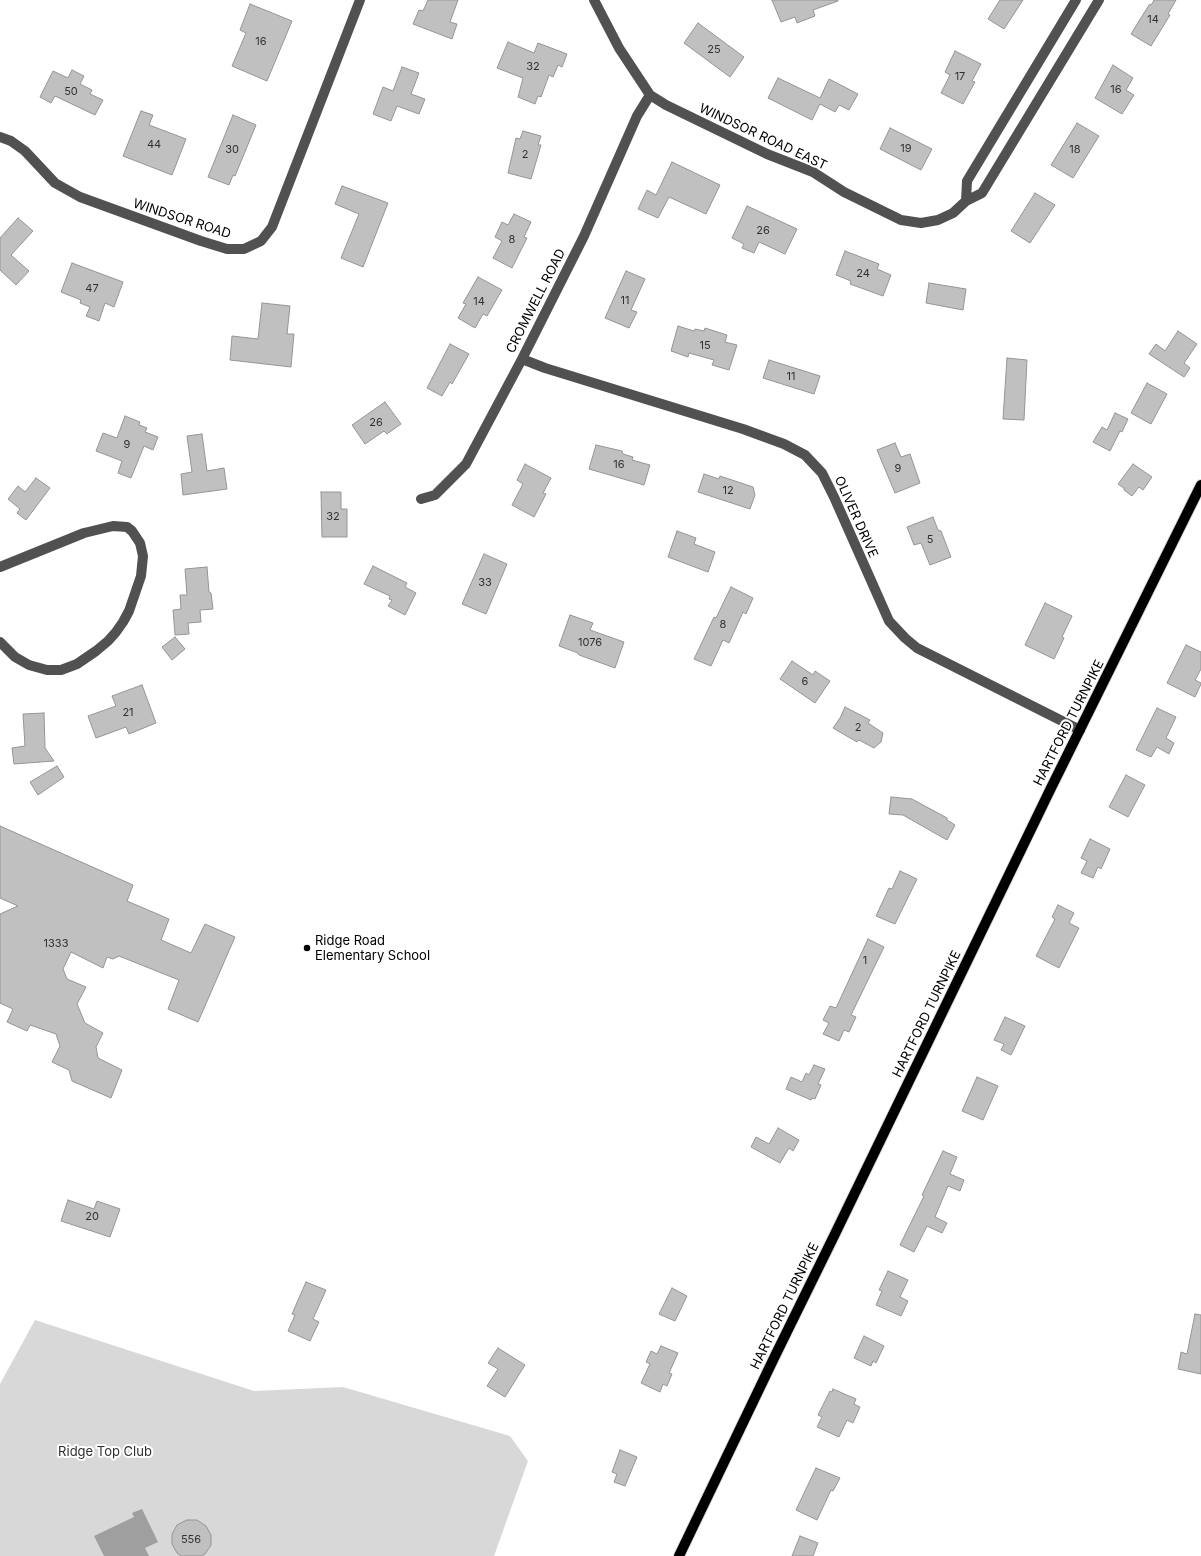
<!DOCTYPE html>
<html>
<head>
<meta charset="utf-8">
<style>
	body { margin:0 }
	canvas { display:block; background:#fff }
</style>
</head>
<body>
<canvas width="1201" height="1556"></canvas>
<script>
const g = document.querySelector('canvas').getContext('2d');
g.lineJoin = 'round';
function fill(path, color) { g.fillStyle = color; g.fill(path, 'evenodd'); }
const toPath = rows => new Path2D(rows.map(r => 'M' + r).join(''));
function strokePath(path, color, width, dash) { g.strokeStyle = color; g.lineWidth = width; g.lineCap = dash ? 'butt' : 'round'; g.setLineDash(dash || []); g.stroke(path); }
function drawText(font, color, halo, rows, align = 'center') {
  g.font = font + ' Inter,sans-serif'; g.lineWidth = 4; g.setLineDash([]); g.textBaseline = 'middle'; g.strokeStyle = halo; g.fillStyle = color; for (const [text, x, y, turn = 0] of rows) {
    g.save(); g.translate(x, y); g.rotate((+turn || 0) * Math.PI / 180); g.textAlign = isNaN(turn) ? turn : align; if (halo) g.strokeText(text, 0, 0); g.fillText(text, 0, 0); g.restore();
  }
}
const green = toPath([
	[35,1320,254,1391,343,1387,510,1436,528,1461,494,1556,0,1556,0,1384]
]);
const water = toPath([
	[142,1509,158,1542,145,1548,149,1556,104,1556,94,1536,134,1517,132,1513]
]);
const building = toPath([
	[428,0,458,0,450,22,457,24,452,39,413,24,419,10,423,11,428,0],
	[772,0,838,0,838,1,813,10,815,16,797,23,795,17,781,22,772,0],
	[1000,0,1023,0,1004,29,988,19,1000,0],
	[1154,0,1176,0,1168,14,1170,15,1151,46,1131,34,1149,5,1152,4,1154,0],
	[250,4,292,21,267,81,232,66,246,33,240,30,250,4],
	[698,23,744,57,730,77,684,43,698,23],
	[508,42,534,53,538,43,567,54,562,67,558,65,553,77,549,75,541,97,538,96,535,104,518,97,523,78,497,68,508,42],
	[955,51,981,64,972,81,975,82,963,104,941,93,950,75,945,72,955,51],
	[1113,65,1133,78,1126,90,1134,95,1122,114,1095,98,1113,65],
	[402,67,419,73,411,94,425,99,419,114,397,106,391,121,373,114,383,87,393,91,402,67],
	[72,70,84,76,80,84,92,90,90,94,103,100,95,115,55,96,51,103,40,97,53,71,68,78,72,70],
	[778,78,820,98,829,79,858,94,849,110,839,105,835,112,820,104,812,120,768,98,778,78],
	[141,111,153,115,149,125,186,139,172,175,123,156,141,111],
	[233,115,256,125,235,176,233,175,229,185,208,177,233,115],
	[1077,123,1099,136,1073,178,1051,165,1077,123],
	[890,128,932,149,921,170,880,149,890,128],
	[523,131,541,136,538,145,541,145,531,179,508,173,516,138,520,139,523,131],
	[672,162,720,185,706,214,669,197,658,218,638,209,647,190,656,195,672,162],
	[342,186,388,203,363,267,341,258,359,214,335,204,342,186],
	[1035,193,1055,205,1030,243,1011,231,1035,193],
	[747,206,797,229,785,254,759,242,754,253,742,248,744,244,732,238,747,206],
	[514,214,531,222,524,237,527,238,512,268,493,258,502,241,495,237,502,222,508,225,514,214],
	[18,218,33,231,11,255,29,271,16,285,0,270,0,238,18,218],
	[845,251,879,264,877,269,891,275,883,296,850,284,851,281,836,275,845,251],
	[72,263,123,282,114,307,105,303,99,321,86,316,90,307,80,303,81,300,61,292,72,263],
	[626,271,645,279,631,310,637,312,629,328,605,318,626,271],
	[478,277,502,290,487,316,483,314,475,328,458,318,466,304,463,303,478,277],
	[929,283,966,289,963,310,926,303,929,283],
	[262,303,290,306,287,334,294,334,291,367,230,360,232,336,258,339,262,303],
	[678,326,694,331,695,329,704,331,705,328,727,335,725,342,737,345,729,370,712,365,714,360,689,353,688,357,671,351,678,326],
	[1178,331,1197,344,1184,363,1190,368,1184,377,1149,354,1156,344,1165,351,1178,331],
	[450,344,469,354,452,384,450,382,442,396,427,388,450,344],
	[1007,358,1027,360,1024,420,1003,419,1007,358],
	[769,360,820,376,814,394,763,378,769,360],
	[1147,383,1167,394,1151,424,1131,413,1147,383],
	[385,402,401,424,387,434,384,431,365,444,352,425,385,402],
	[1115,413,1128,419,1122,432,1120,431,1110,451,1093,442,1102,427,1107,430,1115,413],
	[125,416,140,422,139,425,147,428,145,432,158,437,153,450,144,446,131,478,118,473,122,461,96,451,103,433,117,438,125,416],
	[202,434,207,471,224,468,227,489,183,495,181,474,192,472,187,436,202,434],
	[895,443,901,457,910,454,920,483,895,493,877,450,895,443],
	[596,445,622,451,623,454,633,457,632,460,650,465,644,485,589,469,596,445],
	[525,464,551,478,543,493,546,494,534,517,512,505,523,484,517,480,525,464],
	[1133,464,1152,477,1143,490,1139,487,1132,496,1124,490,1124,488,1118,484,1133,464],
	[704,474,719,479,720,476,753,487,755,495,750,509,698,492,704,474],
	[36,478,50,488,26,520,17,513,20,509,8,499,18,486,25,492,36,478],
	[321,492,341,492,341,509,347,509,347,537,322,537,321,492],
	[933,517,938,530,941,531,951,557,930,565,921,543,914,545,907,527,933,517],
	[677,531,696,538,694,544,715,552,708,572,668,557,677,531],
	[484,554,507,564,486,614,462,604,484,554],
	[373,566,407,583,405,587,416,593,405,615,388,606,392,600,389,599,390,596,364,584,373,566],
	[207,567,209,592,211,593,213,609,200,610,201,622,188,623,189,634,175,635,173,610,181,609,180,595,187,595,185,569,207,567],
	[731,587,753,598,746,614,743,612,729,643,723,640,711,666,694,659,714,617,716,618,731,587],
	[1045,603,1072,616,1062,637,1064,638,1054,659,1025,645,1045,603],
	[570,615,593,623,590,630,624,642,615,668,579,655,578,653,559,646,570,615],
	[175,637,185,649,172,660,162,647,175,637],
	[1186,645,1201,652,1201,669,1195,680,1201,683,1201,684,1195,697,1167,683,1186,645],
	[792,661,813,675,815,671,830,681,815,703,780,679,792,661],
	[142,685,156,723,129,734,126,727,96,738,88,716,116,706,112,696,142,685],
	[845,707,870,720,868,723,883,733,881,742,874,748,859,740,857,742,833,728,840,718,845,707],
	[1157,708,1176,717,1166,738,1174,743,1169,754,1157,747,1151,757,1136,750,1157,708],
	[44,713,45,748,54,761,14,764,12,748,25,746,23,714,44,713],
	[57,766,64,777,38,795,30,782,57,766],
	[1126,775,1145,785,1128,817,1109,807,1126,775],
	[891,797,912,799,947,818,947,820,955,825,947,840,903,815,889,814,891,797],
	[0,826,133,885,127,901,169,919,161,940,191,953,205,924,235,937,198,1022,168,1009,179,980,119,956,113,959,107,957,103,968,71,952,63,969,67,979,86,987,77,1004,85,1023,103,1033,96,1047,98,1058,122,1070,111,1098,72,1081,69,1070,52,1062,60,1046,56,1034,30,1025,27,1031,7,1022,13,1009,0,1003,0,914,18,906,0,898,0,826],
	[1090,839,1110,849,1101,869,1098,867,1093,878,1081,873,1087,861,1081,858,1090,839],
	[900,871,917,879,895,924,876,916,889,888,892,889,900,871],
	[1058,905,1074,913,1069,923,1079,928,1059,968,1036,956,1055,919,1052,917,1058,905],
	[868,939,884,947,851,1015,856,1017,849,1032,844,1030,839,1041,823,1034,829,1023,823,1020,830,1006,836,1008,868,939],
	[1005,1017,1025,1026,1011,1055,1001,1050,1004,1044,994,1040,1005,1017],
	[814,1065,825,1069,818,1084,821,1085,815,1099,812,1098,811,1100,786,1089,791,1077,802,1082,806,1073,809,1075,814,1065],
	[977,1077,998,1086,983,1120,962,1111,977,1077],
	[778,1128,799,1140,793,1151,789,1148,780,1163,751,1147,756,1137,769,1144,778,1128],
	[943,1151,957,1157,950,1174,964,1180,960,1191,948,1186,935,1217,947,1223,942,1233,927,1226,914,1252,900,1245,924,1196,922,1195,943,1151],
	[68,1200,94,1209,97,1201,120,1209,110,1237,61,1221,68,1200],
	[888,1271,908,1280,900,1297,908,1301,901,1316,876,1305,882,1291,879,1290,888,1271],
	[306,1282,326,1290,313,1319,319,1322,310,1341,288,1331,295,1315,292,1314,306,1282],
	[672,1288,687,1296,675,1321,659,1314,672,1288],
	[1195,1314,1201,1315,1201,1374,1178,1369,1181,1352,1187,1354,1195,1314],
	[864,1336,884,1346,876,1363,873,1361,871,1366,854,1358,864,1336],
	[661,1346,678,1353,669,1373,672,1374,667,1386,663,1384,660,1392,641,1383,650,1364,646,1362,651,1351,657,1354,661,1346],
	[498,1348,525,1365,505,1397,487,1386,498,1369,488,1363,498,1348],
	[833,1389,856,1399,854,1404,860,1407,853,1423,847,1420,839,1437,817,1427,822,1417,818,1415,830,1391,832,1392,833,1389],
	[620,1450,637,1457,625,1486,614,1482,617,1474,612,1472,620,1450],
	[816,1468,840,1478,833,1491,831,1490,817,1520,796,1510,816,1468],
	[187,1520,197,1520,206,1526,211,1535,211,1545,205,1554,201,1556,181,1556,177,1553,172,1544,172,1534,177,1525,187,1520],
	[800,1536,818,1543,813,1556,792,1556,800,1536]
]);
const minor = toPath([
	[594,0,619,48,650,95,666,105,767,154,813,172,844,192,901,220,921,223,938,220,953,213,966,201,982,193,1099,0],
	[0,137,11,141,25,151,55,183,80,197,201,241,227,249,244,249,261,241,272,227,360,0],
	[966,201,967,181,1076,0],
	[522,359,545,368,743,429,784,444,805,455,822,473,834,497,889,621,905,638,917,648,1080,730],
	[421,499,435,495,466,464,522,359,584,236,637,116,650,95],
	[0,567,84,533,113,526,127,527,132,531,140,543,143,556,141,576,129,611,123,622,116,632,108,641,96,651,77,664,61,670,47,670,29,665,15,657,0,642]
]);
const major = toPath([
	[679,1556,775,1356,834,1236,1050,790,1201,485]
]);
const markers = [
	[307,948,4,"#000"]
];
const numberNames = [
	["14",1153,20],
	["16",261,42],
	["25",714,50],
	["32",533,67],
	["17",960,77],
	["16",1116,90],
	["50",71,92],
	["44",154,145],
	["19",906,149],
	["30",232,150],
	["18",1075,150],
	["2",525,155],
	["26",763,231],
	["8",512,240],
	["24",863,274],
	["47",92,289],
	["11",625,301],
	["14",479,302],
	["15",705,346],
	["11",791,377],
	["26",376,423],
	["9",127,445],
	["16",619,465],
	["9",898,469],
	["12",728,491],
	["32",333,517],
	["5",930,540],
	["33",485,583],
	["8",723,625],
	["1076",590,643],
	["6",805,682],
	["21",128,713],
	["2",858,728],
	["1333",56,944],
	["1",865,961],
	["20",92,1217],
	["556",191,1540]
];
const streetNames = [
	["WINDSOR ROAD EAST",763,137,25],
	["WINDSOR ROAD",182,219,18],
	["CROMWELL ROAD",536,301,-63],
	["OLIVER DRIVE",856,517,66],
	["HARTFORD TURNPIKE",1069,723,-63],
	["HARTFORD TURNPIKE",927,1014,-64],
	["HARTFORD TURNPIKE",785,1306,-64]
];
const poiNames = [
	["Ridge Road",315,941],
	["Elementary School",315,956]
];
const parkNames = [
	["Ridge Top Club",105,1452]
];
fill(green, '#d8d8d8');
fill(water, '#9f9f9f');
fill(building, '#c0c0c0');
strokePath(building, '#959595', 1);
strokePath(major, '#dbdbdb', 12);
strokePath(minor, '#515151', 10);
strokePath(major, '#000', 10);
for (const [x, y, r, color] of markers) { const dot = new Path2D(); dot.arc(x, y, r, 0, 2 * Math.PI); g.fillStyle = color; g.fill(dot); strokePath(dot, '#fff', 1.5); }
drawText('11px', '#303030', null, numberNames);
drawText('13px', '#000', '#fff', streetNames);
drawText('13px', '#000', '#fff', poiNames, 'left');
drawText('13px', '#2f2f2f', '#fff', parkNames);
</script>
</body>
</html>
